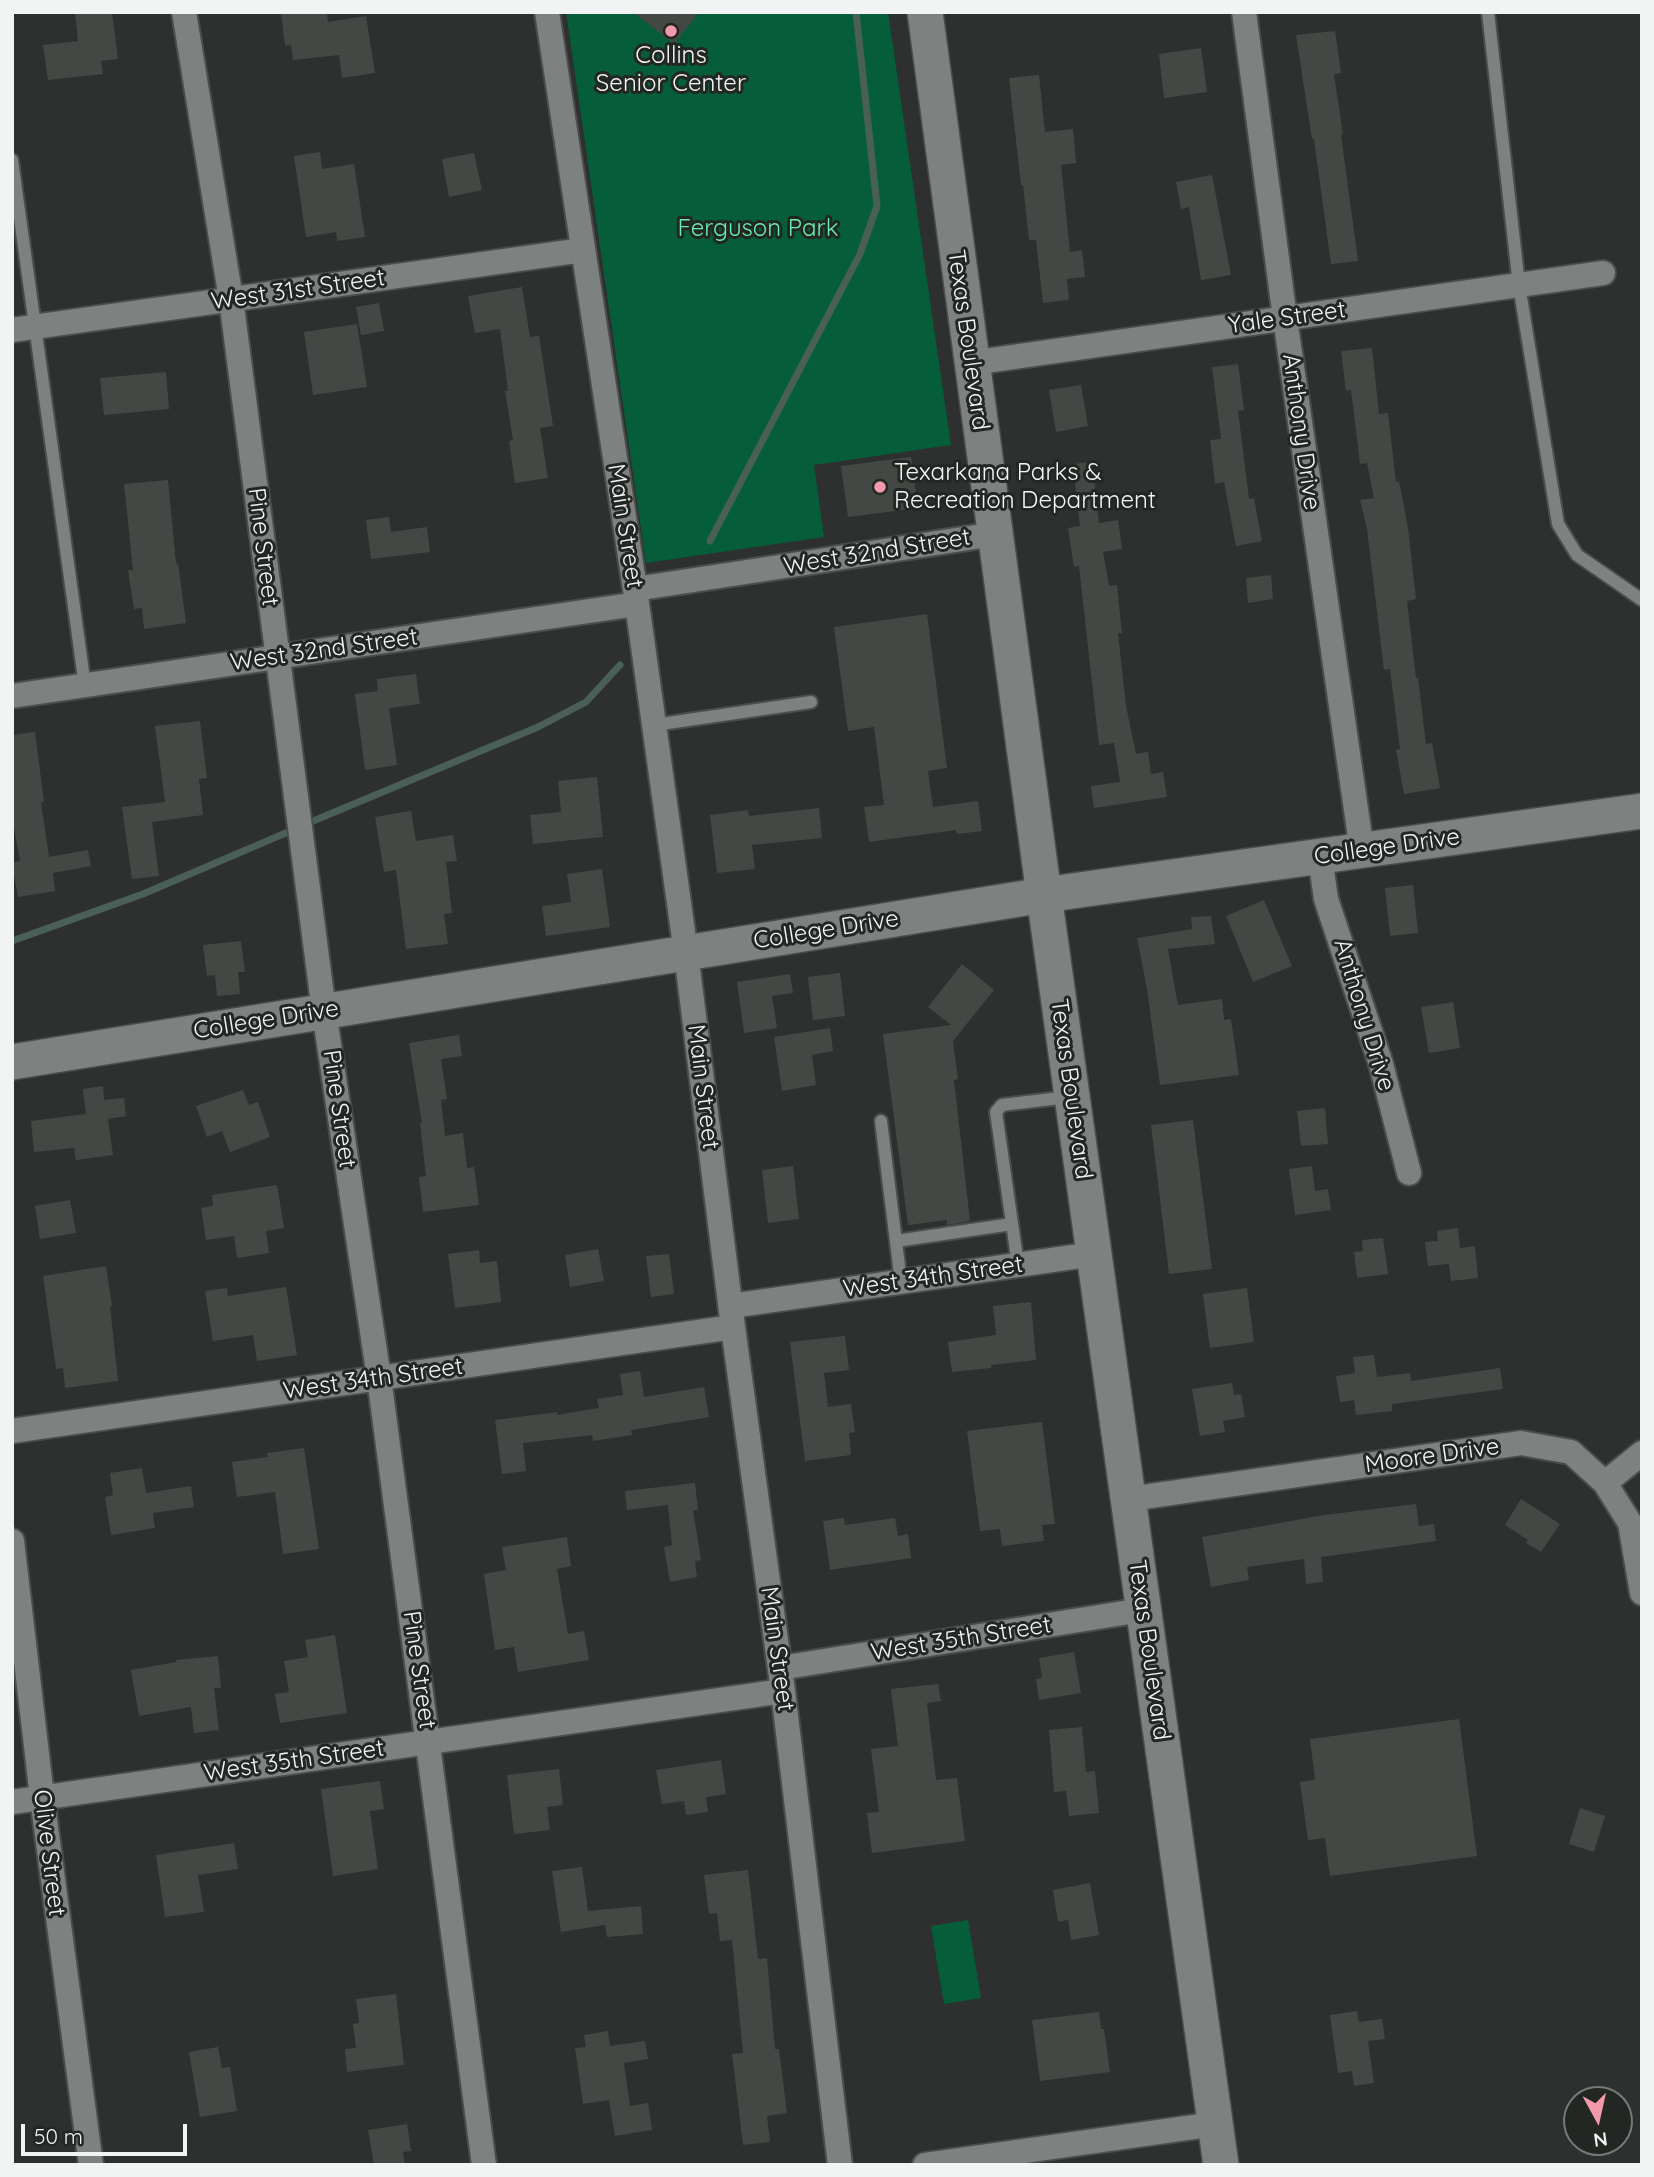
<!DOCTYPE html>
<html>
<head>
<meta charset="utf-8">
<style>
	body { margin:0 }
	#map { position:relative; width:1654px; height:2177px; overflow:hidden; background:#2d302e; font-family:Quicksand,sans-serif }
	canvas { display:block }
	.frame { position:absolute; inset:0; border:14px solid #f2f4f3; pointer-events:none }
	.north { position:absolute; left:1563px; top:2086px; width:70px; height:70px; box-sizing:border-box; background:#232724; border:2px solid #767977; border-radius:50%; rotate:172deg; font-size:19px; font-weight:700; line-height:28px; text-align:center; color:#f2f4f3 }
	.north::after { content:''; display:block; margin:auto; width:24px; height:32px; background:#f39aaa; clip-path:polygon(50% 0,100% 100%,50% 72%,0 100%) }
	.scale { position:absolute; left:21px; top:2124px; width:166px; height:32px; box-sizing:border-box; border:4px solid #f2f4f3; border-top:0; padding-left:9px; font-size:21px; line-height:24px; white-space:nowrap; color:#f2f4f3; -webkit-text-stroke:5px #232724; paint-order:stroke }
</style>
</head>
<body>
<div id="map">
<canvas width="1654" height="2177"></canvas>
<div class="frame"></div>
<div class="north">N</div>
<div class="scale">50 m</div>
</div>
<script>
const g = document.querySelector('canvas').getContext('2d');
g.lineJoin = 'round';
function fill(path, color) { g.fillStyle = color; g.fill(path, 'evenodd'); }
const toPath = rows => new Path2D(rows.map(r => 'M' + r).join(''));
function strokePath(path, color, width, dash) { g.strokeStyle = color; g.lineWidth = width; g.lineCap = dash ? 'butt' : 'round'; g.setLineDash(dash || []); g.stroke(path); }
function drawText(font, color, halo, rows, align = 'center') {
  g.font = font + ' Quicksand,sans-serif'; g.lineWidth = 6; g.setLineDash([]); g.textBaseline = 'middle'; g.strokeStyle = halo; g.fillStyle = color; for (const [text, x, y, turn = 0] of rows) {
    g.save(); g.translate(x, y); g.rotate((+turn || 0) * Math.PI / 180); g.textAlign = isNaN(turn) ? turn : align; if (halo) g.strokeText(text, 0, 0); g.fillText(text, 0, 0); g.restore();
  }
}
const green = toPath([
	[566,12,888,12,951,445,814,465,824,537,646,563],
	[968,1920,981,1998,944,2004,931,1926]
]);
const stream = toPath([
	[710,541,860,254,877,206,856,12],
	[306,824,538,727,586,702,620,665],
	[12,941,143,894,295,829]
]);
const building = toPath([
	[75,12,112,12,118,59,101,61,103,74,48,80,43,45,78,41],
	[281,12,327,12,328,22,366,16,375,73,342,78,339,55,293,60,291,45,285,46],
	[633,12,699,12,674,44],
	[1335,31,1341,73,1334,74,1343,134,1341,135,1358,261,1331,264,1314,139,1312,139,1296,35],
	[1201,48,1207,92,1164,98,1159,54],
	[1039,75,1045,132,1073,129,1076,163,1061,165,1070,252,1082,250,1085,277,1067,279,1069,300,1043,303,1036,240,1029,240,1023,185,1021,185,1009,78],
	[320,152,322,169,354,164,365,237,337,241,336,232,306,237,294,156],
	[474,153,482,190,449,197,442,159],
	[1212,175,1231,275,1201,280,1189,207,1181,209,1176,182],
	[522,287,530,337,539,336,553,426,540,428,548,478,515,483,509,441,513,440,505,391,508,391,500,329,475,333,468,296],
	[379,303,384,331,361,335,356,307],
	[357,324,367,387,313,395,304,332],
	[1372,348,1379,414,1388,413,1396,482,1399,481,1408,528,1416,599,1407,601,1416,678,1418,678,1426,744,1432,743,1440,788,1404,794,1396,750,1400,749,1390,669,1384,670,1367,529,1360,500,1374,498,1367,463,1360,464,1351,390,1346,391,1341,351],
	[1238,364,1244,410,1238,411,1249,499,1254,498,1262,541,1236,546,1224,482,1215,484,1210,440,1221,439,1212,367],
	[166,372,169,409,104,415,100,378],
	[1081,385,1088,426,1056,432,1049,390],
	[911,457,918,508,848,517,841,466],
	[1092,462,1099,523,1118,520,1122,549,1103,552,1109,586,1117,585,1122,633,1118,633,1126,706,1136,754,1148,752,1151,774,1163,772,1167,797,1094,808,1091,786,1120,782,1114,743,1099,745,1079,566,1074,567,1068,528,1080,526,1073,464],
	[168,480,176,564,178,563,186,623,144,629,142,608,134,609,128,570,133,570,124,484],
	[389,517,391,532,427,527,430,552,371,559,366,520],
	[1271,575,1273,599,1248,603,1246,578],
	[927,614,947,768,928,771,933,807,978,801,982,831,957,834,956,830,869,842,864,807,884,805,874,727,848,731,834,627],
	[416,674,420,704,389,708,397,765,365,770,355,694,378,691,377,679],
	[200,721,207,778,199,779,203,815,152,822,159,876,132,879,122,807,165,802,155,726],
	[35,732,44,802,41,802,49,857,88,850,91,866,53,873,55,891,18,897,12,863,20,861,12,816,12,735],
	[597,777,603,837,533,844,530,815,561,812,558,781],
	[819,808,822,838,752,845,755,869,717,873,710,815,748,810,749,816],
	[411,811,416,841,453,835,457,861,446,862,452,913,444,914,448,944,406,949,396,870,384,872,375,817],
	[602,869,610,927,546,936,542,906,571,902,567,874],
	[1413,885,1418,933,1390,936,1385,888],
	[1264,900,1292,966,1253,982,1226,916],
	[1211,916,1215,944,1168,949,1178,1005,1222,999,1224,1020,1231,1019,1239,1075,1160,1085,1147,989,1137,938,1192,929,1191,917],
	[241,941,245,972,238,972,240,994,217,996,215,975,207,976,203,945],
	[962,964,994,990,953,1041,958,1079,954,1080,970,1221,947,1225,947,1220,908,1225,883,1034,951,1025,928,1007],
	[840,973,845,1016,813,1020,808,977],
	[790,974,793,993,772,996,777,1028,744,1033,737,982],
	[1453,1002,1460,1048,1429,1053,1421,1007],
	[830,1028,833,1051,812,1055,816,1085,782,1091,774,1037],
	[459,1035,462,1056,441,1059,447,1099,441,1100,445,1136,463,1133,467,1168,474,1167,479,1205,423,1212,419,1177,426,1176,420,1123,422,1123,409,1043],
	[103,1086,104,1100,124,1098,126,1116,108,1119,113,1155,76,1160,74,1148,34,1152,31,1121,86,1114,83,1089],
	[243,1090,249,1105,258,1102,270,1137,230,1152,222,1131,207,1137,196,1106],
	[1325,1108,1328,1144,1301,1146,1297,1111],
	[1193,1120,1212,1269,1169,1274,1151,1125],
	[793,1166,799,1219,768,1223,762,1170],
	[1312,1166,1315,1191,1328,1189,1331,1210,1295,1215,1289,1169],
	[277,1185,284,1228,266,1231,269,1253,237,1258,234,1236,206,1240,201,1208,213,1206,212,1195],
	[70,1200,76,1233,40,1239,35,1206],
	[1458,1228,1460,1248,1475,1246,1478,1278,1451,1281,1449,1264,1428,1266,1425,1242,1438,1241,1437,1231],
	[1383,1238,1388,1274,1357,1278,1354,1252,1363,1251,1362,1240],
	[598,1249,604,1281,570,1287,565,1255],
	[479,1250,480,1263,497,1261,501,1302,455,1308,448,1254],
	[669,1254,674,1294,651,1297,646,1256],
	[106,1266,112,1306,110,1306,118,1381,65,1388,63,1368,56,1369,43,1276],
	[286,1287,297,1355,257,1361,253,1335,213,1341,205,1291,227,1288,228,1296],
	[1247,1288,1254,1342,1210,1348,1203,1294],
	[1031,1302,1036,1360,991,1365,991,1368,952,1372,948,1342,996,1335,993,1306],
	[845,1336,849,1370,824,1373,828,1407,851,1404,855,1432,849,1433,851,1455,805,1461,790,1342],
	[1374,1355,1377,1377,1410,1373,1411,1381,1500,1368,1503,1389,1392,1404,1392,1411,1356,1415,1354,1400,1340,1402,1336,1376,1355,1373,1353,1357],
	[640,1371,644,1397,704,1387,709,1417,631,1430,632,1435,593,1441,592,1435,523,1443,526,1471,502,1474,495,1420,557,1412,557,1415,599,1408,597,1399,623,1395,620,1374],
	[1232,1383,1234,1395,1241,1394,1245,1417,1223,1421,1225,1432,1200,1436,1192,1389],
	[1042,1422,1055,1524,1042,1525,1044,1541,1002,1546,1000,1529,980,1531,967,1431],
	[304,1448,319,1549,283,1554,275,1492,237,1497,232,1462,268,1457,267,1453],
	[142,1468,146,1493,191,1486,194,1507,153,1513,155,1528,111,1535,105,1497,113,1495,110,1473],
	[695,1483,698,1510,693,1510,701,1560,695,1561,697,1577,670,1582,664,1547,672,1545,668,1505,627,1510,625,1491],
	[1521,1499,1560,1524,1541,1552,1526,1543,1528,1540,1505,1525],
	[1416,1504,1419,1526,1434,1524,1436,1541,1321,1557,1323,1582,1306,1584,1304,1559,1247,1567,1249,1580,1211,1587,1202,1537,1324,1515],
	[844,1518,845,1525,895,1518,898,1536,908,1534,911,1558,830,1570,823,1521],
	[567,1537,571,1566,557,1569,568,1634,584,1631,589,1660,518,1672,514,1647,495,1650,484,1574,506,1570,502,1547],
	[335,1635,347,1713,280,1723,275,1694,289,1692,284,1661,308,1657,305,1640],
	[1074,1652,1081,1693,1039,1700,1036,1679,1042,1678,1039,1658],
	[218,1656,221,1688,214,1688,219,1730,194,1733,191,1707,139,1716,131,1670,176,1662,176,1660],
	[938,1684,941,1701,927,1703,936,1780,957,1778,965,1841,872,1853,867,1813,879,1812,871,1749,898,1746,891,1689],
	[1459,1719,1477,1856,1330,1876,1325,1838,1308,1840,1300,1782,1315,1780,1310,1739],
	[1082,1727,1086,1772,1095,1771,1099,1813,1069,1816,1066,1791,1054,1792,1049,1730],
	[721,1760,726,1794,706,1797,708,1812,686,1815,684,1801,662,1804,656,1770],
	[559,1769,563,1805,547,1807,550,1830,514,1834,507,1775],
	[380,1781,384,1809,370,1811,378,1869,333,1876,321,1789],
	[1580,1808,1605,1816,1594,1852,1569,1844],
	[234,1843,238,1869,198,1875,204,1912,165,1917,156,1855],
	[582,1867,588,1911,641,1906,643,1934,607,1937,605,1925,561,1932,552,1871],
	[748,1870,758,1959,767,1958,775,2049,779,2049,787,2113,767,2116,770,2142,743,2145,732,2054,743,2053,732,1940,720,1941,717,1913,709,1914,704,1875],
	[1090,1883,1099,1935,1071,1940,1068,1920,1058,1922,1053,1890],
	[396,1994,404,2065,347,2072,345,2049,356,2048,353,2024,359,2023,356,1999],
	[1357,2011,1359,2022,1382,2019,1385,2039,1368,2041,1374,2083,1354,2086,1352,2071,1338,2073,1330,2015],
	[1099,2012,1101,2029,1104,2029,1110,2072,1040,2081,1032,2020],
	[608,2031,610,2046,645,2041,648,2059,624,2063,630,2106,648,2103,652,2130,615,2136,609,2100,583,2104,575,2048,586,2047,584,2035],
	[218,2047,222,2068,230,2067,237,2111,200,2117,189,2052],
	[407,2124,411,2151,403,2152,405,2165,374,2165,368,2130]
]);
const lane = toPath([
	[1488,12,1519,285,1558,524,1577,555,1642,600],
	[12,160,85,686],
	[654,725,811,702],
	[881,1121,901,1282],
	[896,1241,1012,1224],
	[1018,1265,996,1112,1002,1105,1068,1097]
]);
const street = toPath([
	[184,12,231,299,324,1011,379,1378,484,2165],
	[547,12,635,589,686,953,733,1327,783,1691,840,2165],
	[1244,12,1285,318,1362,851],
	[12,330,583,250],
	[971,363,1603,273],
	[635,589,995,534],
	[12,696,637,604],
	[1320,857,1326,899,1381,1064,1409,1173],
	[731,1306,1094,1254],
	[12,1431,733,1327],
	[1605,1483,1642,1453],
	[1129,1499,1521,1443,1571,1452,1605,1483,1630,1523,1642,1593],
	[12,1541,42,1797,91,2165],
	[780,1668,1142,1610],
	[12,1802,783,1691],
	[925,2165,1215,2124]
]);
const secondary = toPath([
	[925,12,1044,895,1221,2165],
	[12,1062,1044,895,1642,811]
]);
const markers = [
	[671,31,7,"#f39aaa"],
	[880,487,7,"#f39aaa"]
];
const poiNames = [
	["Collins",671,56],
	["Senior Center",671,84],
	["Texarkana Parks &",894,473,"left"],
	["Recreation Department",894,501,"left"]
];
const parkNames = [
	["Ferguson Park",758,229]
];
const streetNames = [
	["West 31st Street",298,290,-8],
	["Yale Street",1287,318,-8],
	["Texas Boulevard",968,340,82],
	["Anthony Drive",1301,432,82],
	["Main Street",625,526,81],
	["Pine Street",263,547,83],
	["West 32nd Street",877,552,-9],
	["West 32nd Street",324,650,-8],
	["College Drive",1387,847,-8],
	["College Drive",826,930,-9],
	["Anthony Drive",1364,1015,73],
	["College Drive",266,1020,-9],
	["Main Street",703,1087,83],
	["Texas Boulevard",1071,1089,82],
	["Pine Street",339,1109,82],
	["West 34th Street",933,1277,-8],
	["West 34th Street",373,1379,-8],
	["Moore Drive",1432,1456,-8],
	["West 35th Street",961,1639,-9],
	["Main Street",777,1649,82],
	["Texas Boulevard",1149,1650,82],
	["Pine Street",419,1670,82],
	["West 35th Street",294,1761,-8],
	["Olive Street",49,1853,83]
];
fill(green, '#065d39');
strokePath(stream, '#4a6056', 7);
fill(building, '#444845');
strokePath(lane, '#4a4d4b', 16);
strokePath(street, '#4a4d4b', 28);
strokePath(secondary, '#4a4d4b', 38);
strokePath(lane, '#7d817f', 12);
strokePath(street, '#7d817f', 24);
strokePath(secondary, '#7d817f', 35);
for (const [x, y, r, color] of markers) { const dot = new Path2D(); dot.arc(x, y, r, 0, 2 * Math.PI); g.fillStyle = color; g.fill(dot); strokePath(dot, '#232724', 2.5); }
drawText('24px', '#f2f4f3', '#232724', poiNames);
drawText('24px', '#69eeaa', '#232724', parkNames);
drawText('24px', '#f2f4f3', '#232724', streetNames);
</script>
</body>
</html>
